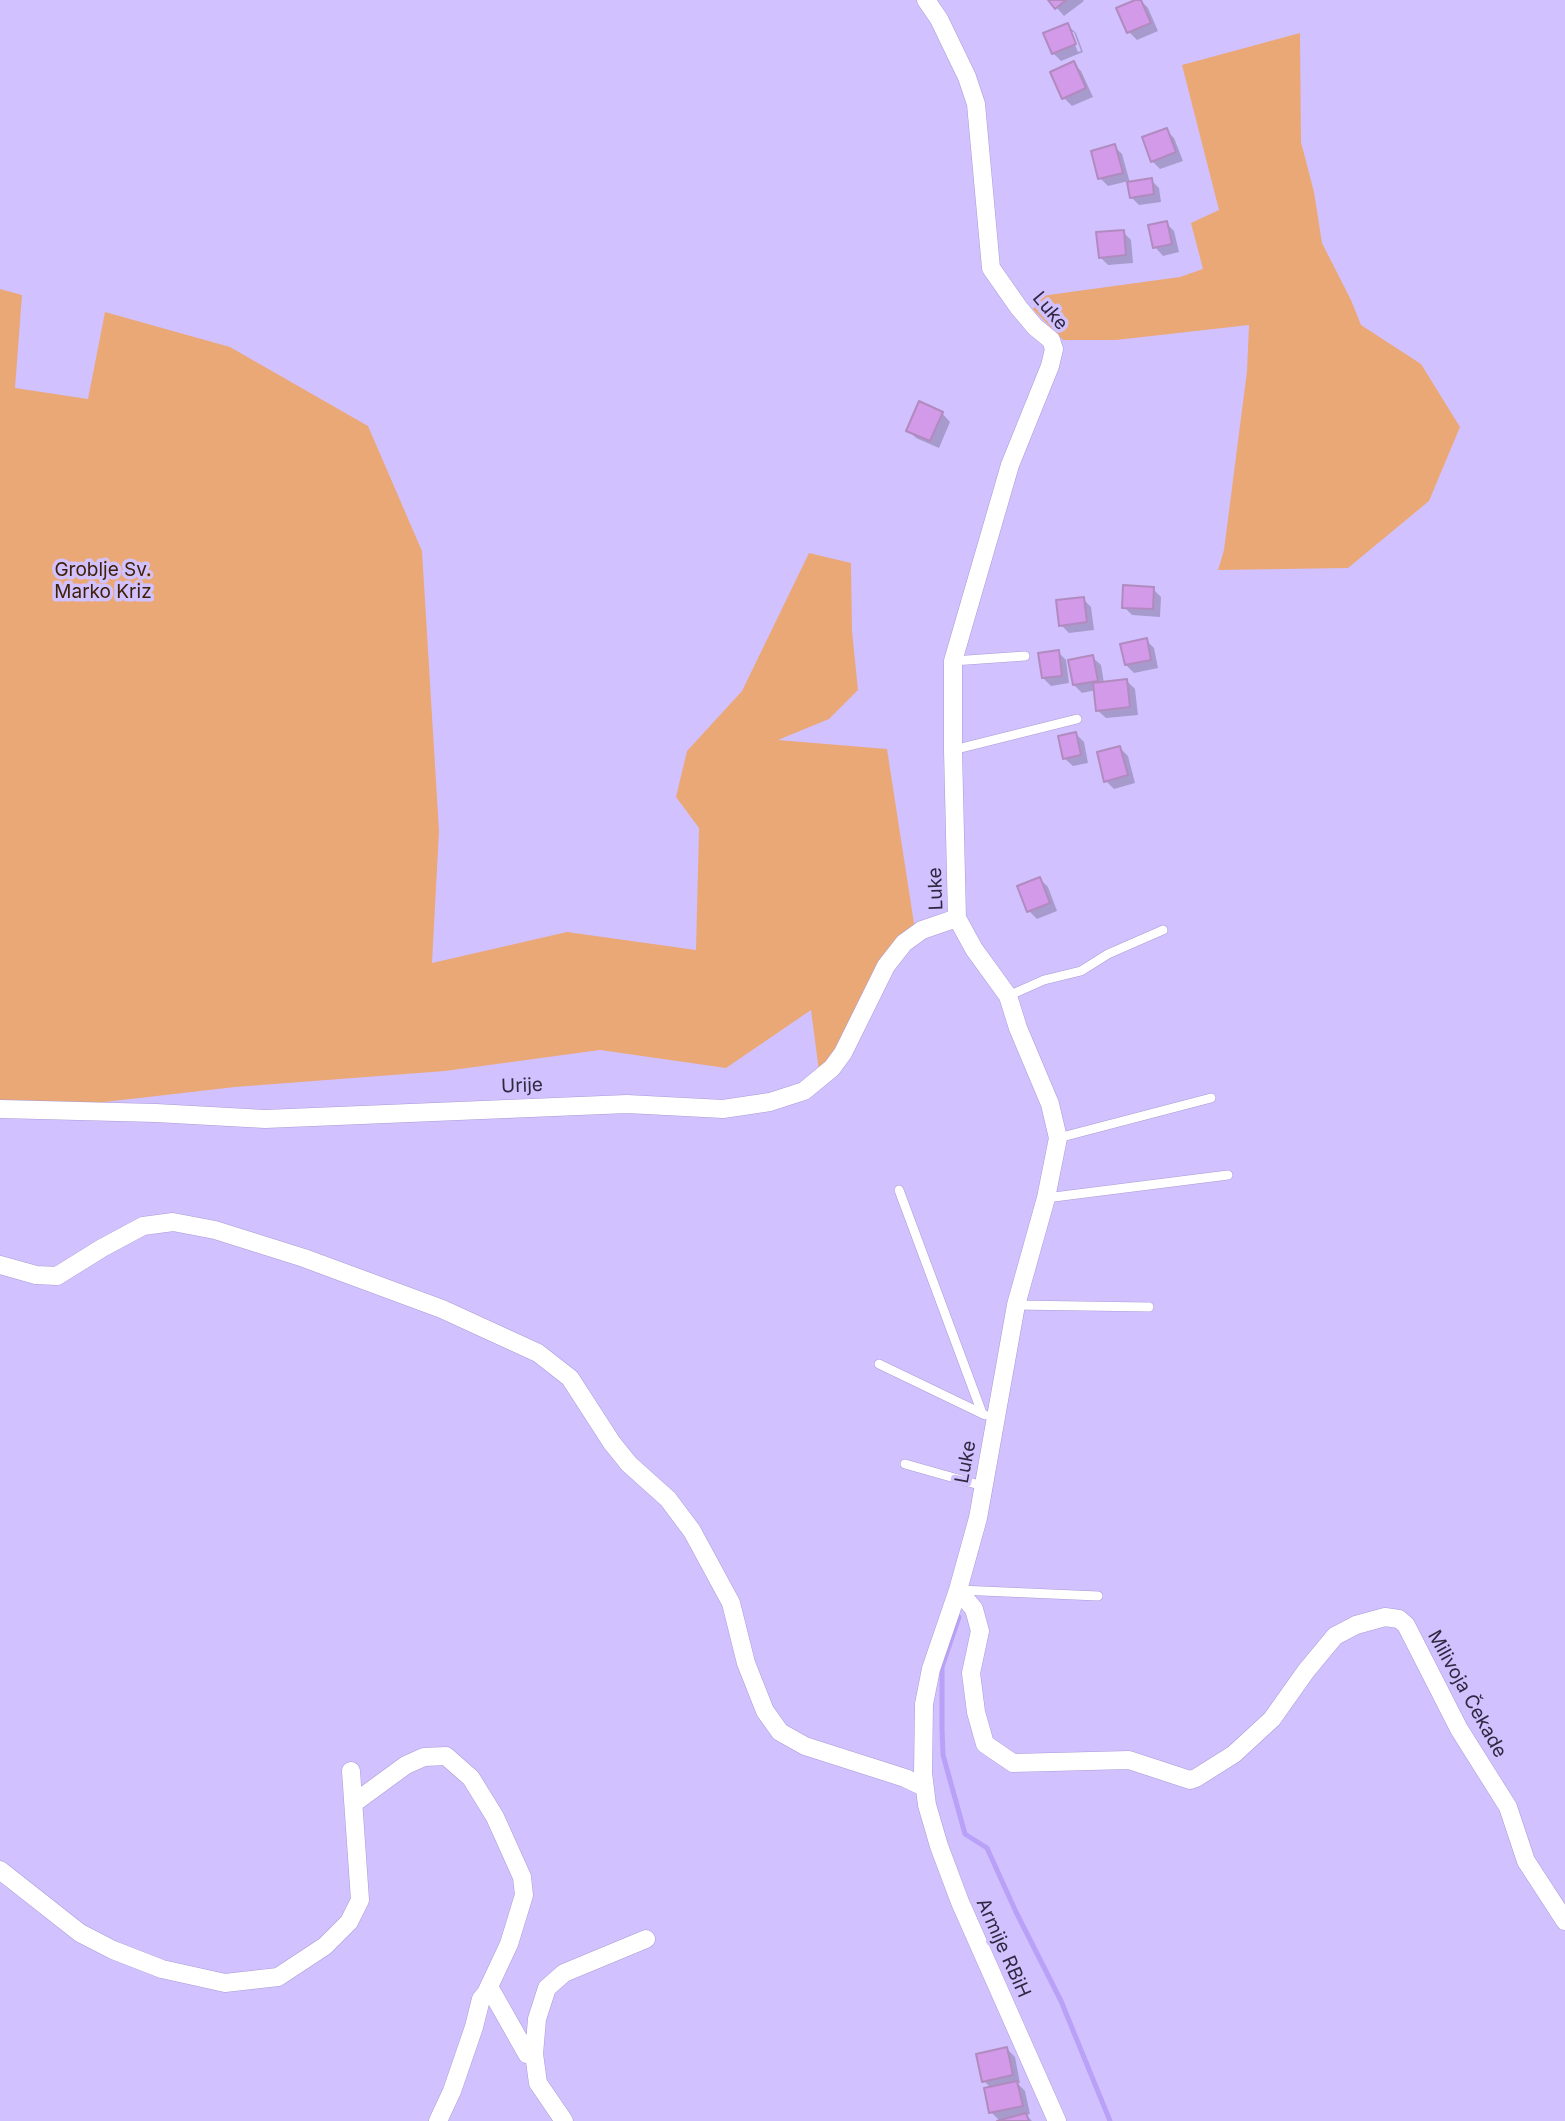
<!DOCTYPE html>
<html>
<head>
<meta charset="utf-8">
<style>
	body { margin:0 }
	canvas { display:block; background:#d1c1ff }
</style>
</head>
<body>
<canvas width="1565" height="2121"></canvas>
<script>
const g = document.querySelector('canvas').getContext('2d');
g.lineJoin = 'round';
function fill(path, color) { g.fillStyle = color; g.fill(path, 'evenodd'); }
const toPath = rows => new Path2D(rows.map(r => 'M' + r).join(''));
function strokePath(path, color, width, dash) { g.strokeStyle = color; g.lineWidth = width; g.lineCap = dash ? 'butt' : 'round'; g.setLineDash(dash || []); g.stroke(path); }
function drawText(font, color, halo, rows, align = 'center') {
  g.font = font + ' Inter,sans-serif'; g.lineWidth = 7; g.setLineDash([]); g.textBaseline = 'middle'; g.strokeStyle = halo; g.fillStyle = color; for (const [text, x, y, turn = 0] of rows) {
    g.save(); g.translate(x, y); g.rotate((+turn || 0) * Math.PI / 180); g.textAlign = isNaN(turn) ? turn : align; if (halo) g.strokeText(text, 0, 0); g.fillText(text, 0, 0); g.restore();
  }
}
const green = toPath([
	[1300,33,1301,142,1314,192,1322,243,1351,300,1361,325,1421,364,1460,427,1429,501,1348,568,1218,570,1224,550,1247,371,1249,325,1116,340,1063,340,1033,309,1041,296,1180,277,1203,269,1191,223,1219,210,1182,65],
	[0,289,22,295,15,388,88,399,105,312,230,347,368,426,422,551,439,831,432,963,567,932,696,950,699,828,676,797,687,751,742,691,809,553,851,563,852,631,858,690,829,719,778,740,887,749,915,930,820,1079,811,1010,726,1068,600,1050,445,1071,235,1087,0,1114]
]);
const shadow = toPath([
	[1050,0,1083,0,1084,1,1064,16],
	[1140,0,1148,8,1158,31,1137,40,1129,32,1118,9],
	[1067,25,1076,33,1083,52,1061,61,1053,53],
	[1070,32,1074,32,1081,51,1078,52],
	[1073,63,1081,71,1093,97,1072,106,1064,98],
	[1166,130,1174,138,1183,161,1160,169,1152,161],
	[1114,146,1122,154,1130,183,1151,180,1159,188,1161,202,1139,205,1131,197,1129,181,1108,186,1100,178],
	[1166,223,1174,231,1179,252,1163,256,1155,247],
	[1123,232,1131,240,1133,263,1108,265,1100,257],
	[942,413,950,422,939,448,916,438,908,430],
	[1153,589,1161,597,1160,617,1132,615,1124,607],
	[1083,599,1091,607,1094,630,1069,633,1061,625],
	[1146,640,1154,648,1158,668,1134,673,1126,665],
	[1058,652,1066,660,1069,683,1051,686,1043,678],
	[1092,657,1101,665,1104,683,1127,681,1135,689,1138,715,1106,718,1097,710,1096,690,1082,693,1074,685],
	[1076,734,1084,742,1088,763,1073,766,1064,758],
	[1120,748,1128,756,1135,783,1114,789,1106,781],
	[1040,879,1048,887,1057,911,1037,919,1029,911],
	[1007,2049,1015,2057,1020,2083,1017,2083,1025,2091,1030,2114,1026,2115,1032,2121,1000,2121,991,2112,991,2088,984,2081]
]);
const stream = toPath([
	[959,1617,942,1667,942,1728,943,1755,965,1834,987,1848,1016,1912,1061,2001,1110,2121]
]);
const building = toPath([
	[1048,0,1066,0,1055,9,1048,0],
	[1135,0,1141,0,1151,23,1127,33,1116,8,1135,0],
	[1068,23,1076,44,1052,54,1043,33,1068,23],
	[1074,61,1086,88,1062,99,1050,72,1074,61],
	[1167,128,1176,152,1151,162,1142,137,1167,128],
	[1115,144,1123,173,1098,179,1091,151,1115,144],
	[1152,178,1154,194,1130,198,1127,182,1152,178],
	[1167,221,1172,244,1153,248,1148,225,1167,221],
	[1124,230,1126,255,1099,258,1096,232,1124,230],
	[919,401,943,412,930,441,906,431,919,401],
	[1123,585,1154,587,1153,609,1122,608,1123,585],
	[1084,597,1087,622,1059,626,1056,600,1084,597],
	[1147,638,1151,660,1125,665,1120,644,1147,638],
	[1059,650,1062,676,1042,678,1038,653,1059,650],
	[1093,655,1098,681,1073,685,1068,660,1093,655],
	[1127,679,1130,707,1096,711,1093,683,1127,679],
	[1076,732,1081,755,1063,759,1058,736,1076,732],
	[1120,746,1128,775,1104,782,1097,752,1120,746],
	[1040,877,1050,903,1027,912,1017,886,1040,877],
	[1007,2047,1013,2075,982,2082,976,2054,1007,2047],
	[1017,2081,1023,2106,989,2113,984,2088,1017,2081],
	[1026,2113,1029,2121,997,2121,1026,2113]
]);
const lane = toPath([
	[953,661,1025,656],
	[953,750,1077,719],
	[1008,996,1044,980,1081,971,1108,954,1163,930],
	[1058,1138,1211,1098],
	[899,1190,982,1413],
	[1046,1198,1228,1175],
	[1016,1305,1149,1307],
	[879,1364,985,1415],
	[905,1464,983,1486],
	[959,1590,1098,1596]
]);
const street = toPath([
	[926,0,939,19,967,77,976,104,991,268,1019,308,1035,327,1051,340,1054,349,1050,366,1010,465,953,661,953,750,957,918,974,949,1008,996,1018,1028,1050,1104,1058,1138,1046,1198,1016,1305,978,1518,958,1590,931,1669,924,1704,923,1773,927,1805,939,1846,960,1902,1057,2121],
	[0,1109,156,1113,265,1119,627,1104,723,1109,770,1102,804,1091,832,1068,843,1053,886,966,904,943,922,930,957,918],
	[0,1265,36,1275,57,1276,102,1248,143,1226,173,1222,215,1230,304,1258,442,1309,538,1353,570,1378,612,1443,629,1464,668,1499,692,1531,731,1603,746,1663,765,1711,780,1732,805,1746,905,1778,924,1787],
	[958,1590,974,1609,980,1631,971,1673,976,1712,985,1744,1013,1763,1129,1760,1190,1780,1196,1778,1234,1754,1272,1719,1306,1671,1335,1636,1356,1625,1385,1617,1399,1619,1406,1625,1459,1729,1508,1807,1526,1861,1565,1921],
	[354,1803,406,1765,424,1757,446,1756,471,1778,495,1817,522,1877,524,1895,509,1944,486,1993],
	[0,1870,80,1933,113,1950,162,1969,225,1983,278,1977,325,1946,349,1922,360,1900,351,1771],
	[438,2121,452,2091,474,2027,481,1999,486,1993,492,1992,527,2054,534,2054],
	[564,2121,538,2083,534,2054,537,2019,547,1988,564,1973,646,1939]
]);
const streetNames = [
	["Luke",1050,311,50],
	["Luke",936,889,-92],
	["Urije",522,1086,-2],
	["Luke",966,1462,-79],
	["Milivoja Čekade",1467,1694,61],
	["Armije RBiH",1003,1948,66]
];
const parkNames = [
	["Groblje Sv.",103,570],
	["Marko Kriz",103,592]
];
fill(green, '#eba877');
fill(shadow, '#0003');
strokePath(stream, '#baa1f8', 5);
fill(building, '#d39ae9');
strokePath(building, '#b18bbf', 2);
strokePath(lane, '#aa9ad5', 10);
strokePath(street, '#aa9ad5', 19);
strokePath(lane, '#fff', 9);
strokePath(street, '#fff', 18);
drawText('19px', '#2f2840', '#d1c1ff', streetNames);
drawText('19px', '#402005', '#d1c1ff', parkNames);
</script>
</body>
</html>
